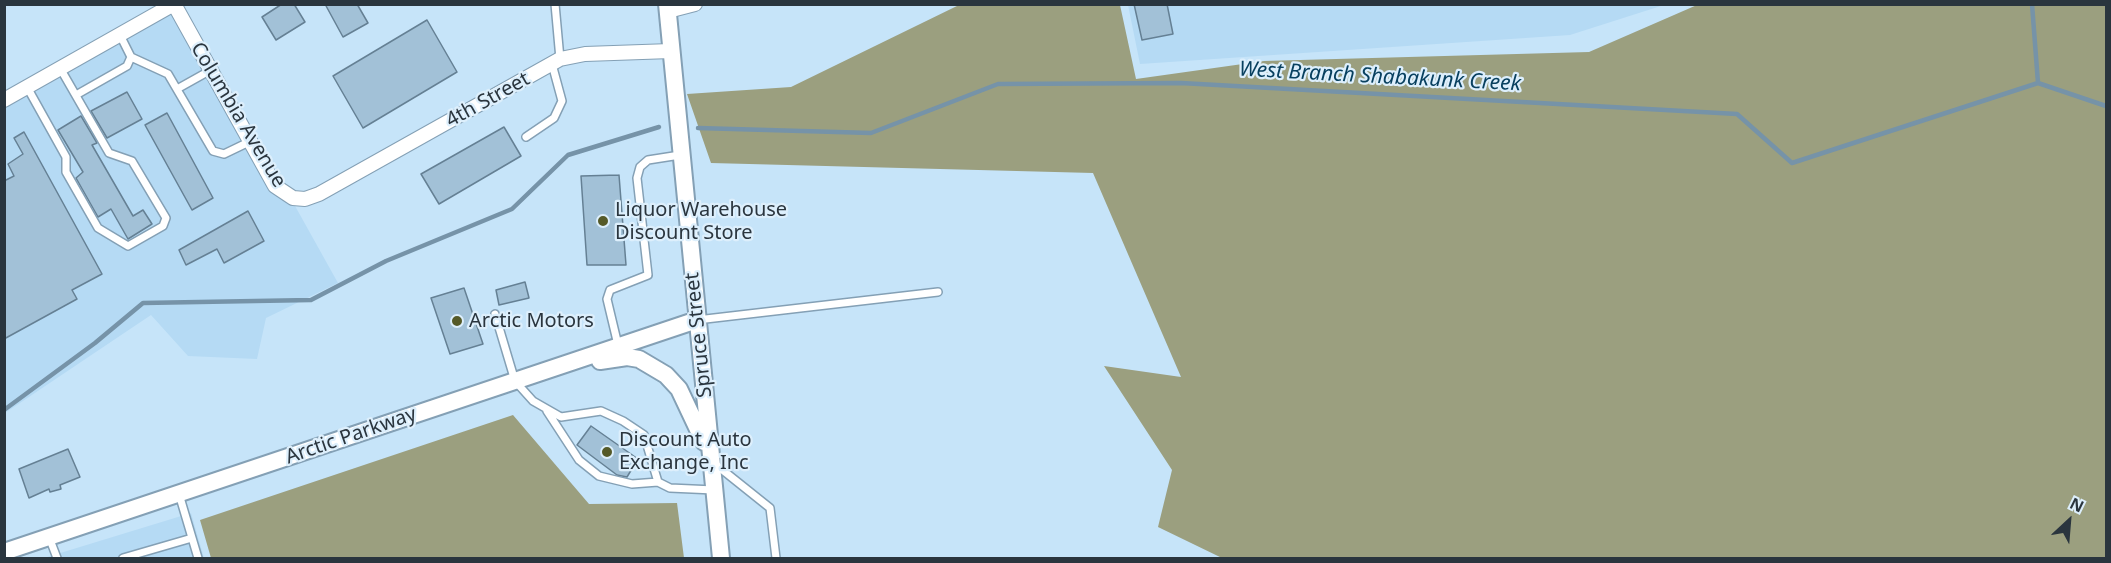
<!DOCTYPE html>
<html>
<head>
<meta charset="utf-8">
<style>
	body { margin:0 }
	#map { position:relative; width:2111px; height:563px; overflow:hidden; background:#c6e4f9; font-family:"Noto Sans",sans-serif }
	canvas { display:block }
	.frame { position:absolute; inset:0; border:6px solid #2a353e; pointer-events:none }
	.north { position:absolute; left:2039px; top:491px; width:60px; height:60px; -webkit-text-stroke:4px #ddeffc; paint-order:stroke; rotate:26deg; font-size:16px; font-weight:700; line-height:24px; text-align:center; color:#2a353e }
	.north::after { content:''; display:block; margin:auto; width:21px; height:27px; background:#2a353e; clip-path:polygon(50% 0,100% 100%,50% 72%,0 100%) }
</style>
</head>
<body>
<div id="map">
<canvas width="2111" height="563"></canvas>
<div class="frame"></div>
<div class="north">N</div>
</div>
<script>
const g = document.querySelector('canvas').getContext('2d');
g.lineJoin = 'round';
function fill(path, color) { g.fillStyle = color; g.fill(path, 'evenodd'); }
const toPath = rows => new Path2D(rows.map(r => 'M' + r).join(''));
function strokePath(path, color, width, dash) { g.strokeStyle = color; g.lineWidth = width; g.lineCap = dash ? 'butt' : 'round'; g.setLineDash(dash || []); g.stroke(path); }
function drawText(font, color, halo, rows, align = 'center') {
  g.font = font + ' "Noto Sans",sans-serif'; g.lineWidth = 4.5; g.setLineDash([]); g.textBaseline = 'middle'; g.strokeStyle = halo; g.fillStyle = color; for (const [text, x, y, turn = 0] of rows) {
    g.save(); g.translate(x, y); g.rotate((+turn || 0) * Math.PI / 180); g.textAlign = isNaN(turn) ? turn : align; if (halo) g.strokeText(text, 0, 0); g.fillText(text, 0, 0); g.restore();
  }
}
const built = toPath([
	[164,5,183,5,338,283,266,318,257,359,188,356,151,315,5,413,5,93],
	[1128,5,1664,5,1570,35,1140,64],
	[191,513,204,558,44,558]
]);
const forest = toPath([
	[959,5,1120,5,1136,79,1264,61,1589,52,1697,5,2106,5,2106,558,1222,558,1158,527,1172,470,1104,366,1181,377,1093,173,711,163,687,94,791,87],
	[513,415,589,504,677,503,684,558,211,558,200,520]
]);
const stream = toPath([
	[2032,4,2038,83],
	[2038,83,2106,106],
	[698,128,871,133,998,84,1181,83,1737,114,1792,163,2038,83],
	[4,410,95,343,143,303,311,300,386,261,512,209,568,155,659,127]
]);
const building = toPath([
	[282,4,294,4,305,22,276,40,262,17,282,4],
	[325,4,357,4,368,23,343,37,325,4],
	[1134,4,1167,4,1173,34,1142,40,1134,4],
	[427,20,457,72,363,128,333,76,427,20],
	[127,92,142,119,107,138,91,111,127,92],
	[167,113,213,198,192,210,145,125,167,113],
	[81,116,97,143,92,145,133,216,143,210,152,224,128,239,111,209,98,217,76,178,83,172,58,130,81,116],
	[504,127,521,156,439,204,421,174,504,127],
	[24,132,102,274,72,290,77,299,4,339,4,181,14,176,8,164,23,154,14,138,24,132],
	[619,175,626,265,587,265,581,176,619,175],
	[248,211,264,241,224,263,217,249,186,265,179,250,248,211],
	[525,282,529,298,499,305,496,290,525,282],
	[464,288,483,344,450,354,431,298,464,288],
	[591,426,638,459,627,477,617,475,577,445,591,426],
	[68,449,80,477,60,485,61,489,50,492,49,489,29,498,19,469,68,449]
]);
const service = toPath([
	[555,4,560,59],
	[131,57,168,74,213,151,224,154,251,141],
	[27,87,66,157,66,172,98,228,128,246,163,226,166,218,132,161,109,153,60,68],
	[177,89,211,70],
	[76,95,127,66,131,57,120,35],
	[526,137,554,118,562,101,552,64],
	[495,314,515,381,533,401,561,417,601,411,623,421,644,435,658,482,670,488,714,490],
	[697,320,938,292],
	[618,345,607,299,610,290,648,275,637,178,640,167,648,160,680,155],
	[547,411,579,460,599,476,632,484,658,482],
	[715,464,770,508,776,558],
	[179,494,198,558],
	[49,537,57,558],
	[123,558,192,538]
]);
const minor = toPath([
	[174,4,275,186,293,198,305,199,319,194,560,59,585,54,671,51],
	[668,11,695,4],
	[4,100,174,4]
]);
const tertiary = toPath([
	[667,4,721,558],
	[600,361,627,357,639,359,666,375,679,389,704,442],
	[4,552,697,320]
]);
const markers = [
	[603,221,6,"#555a28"],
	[457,321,6,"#555a28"],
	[607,452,6,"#555a28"]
];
const streetNames = [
	["4th Street",488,100,-29],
	["Columbia Avenue",238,115,59],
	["Spruce Street",699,335,-96],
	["Arctic Parkway",351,436,-19]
];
const poiNames = [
	["Liquor Warehouse",615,210],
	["Discount Store",615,233],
	["Arctic Motors",469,321],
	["Discount Auto",619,440],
	["Exchange, Inc",619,463]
];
const waterNames = [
	["West Branch Shabakunk Creek",1380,77,3]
];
fill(built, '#b5daf4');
fill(forest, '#9b9f7f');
strokePath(stream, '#7693a8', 4.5);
fill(building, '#a2c1d7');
strokePath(building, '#658094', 1.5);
strokePath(service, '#84a0b5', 10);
strokePath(minor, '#84a0b5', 16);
strokePath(tertiary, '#84a0b5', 20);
strokePath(service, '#fff', 7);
strokePath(minor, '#fff', 14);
strokePath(tertiary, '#fff', 16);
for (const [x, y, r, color] of markers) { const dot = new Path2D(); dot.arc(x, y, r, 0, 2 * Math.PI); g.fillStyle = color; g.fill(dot); strokePath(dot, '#ddeffc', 2); }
drawText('20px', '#2a353e', '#ddeffc', streetNames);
drawText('20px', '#2a353e', '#ddeffc', poiNames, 'left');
drawText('italic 21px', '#08405f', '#ddeffc', waterNames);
</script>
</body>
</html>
